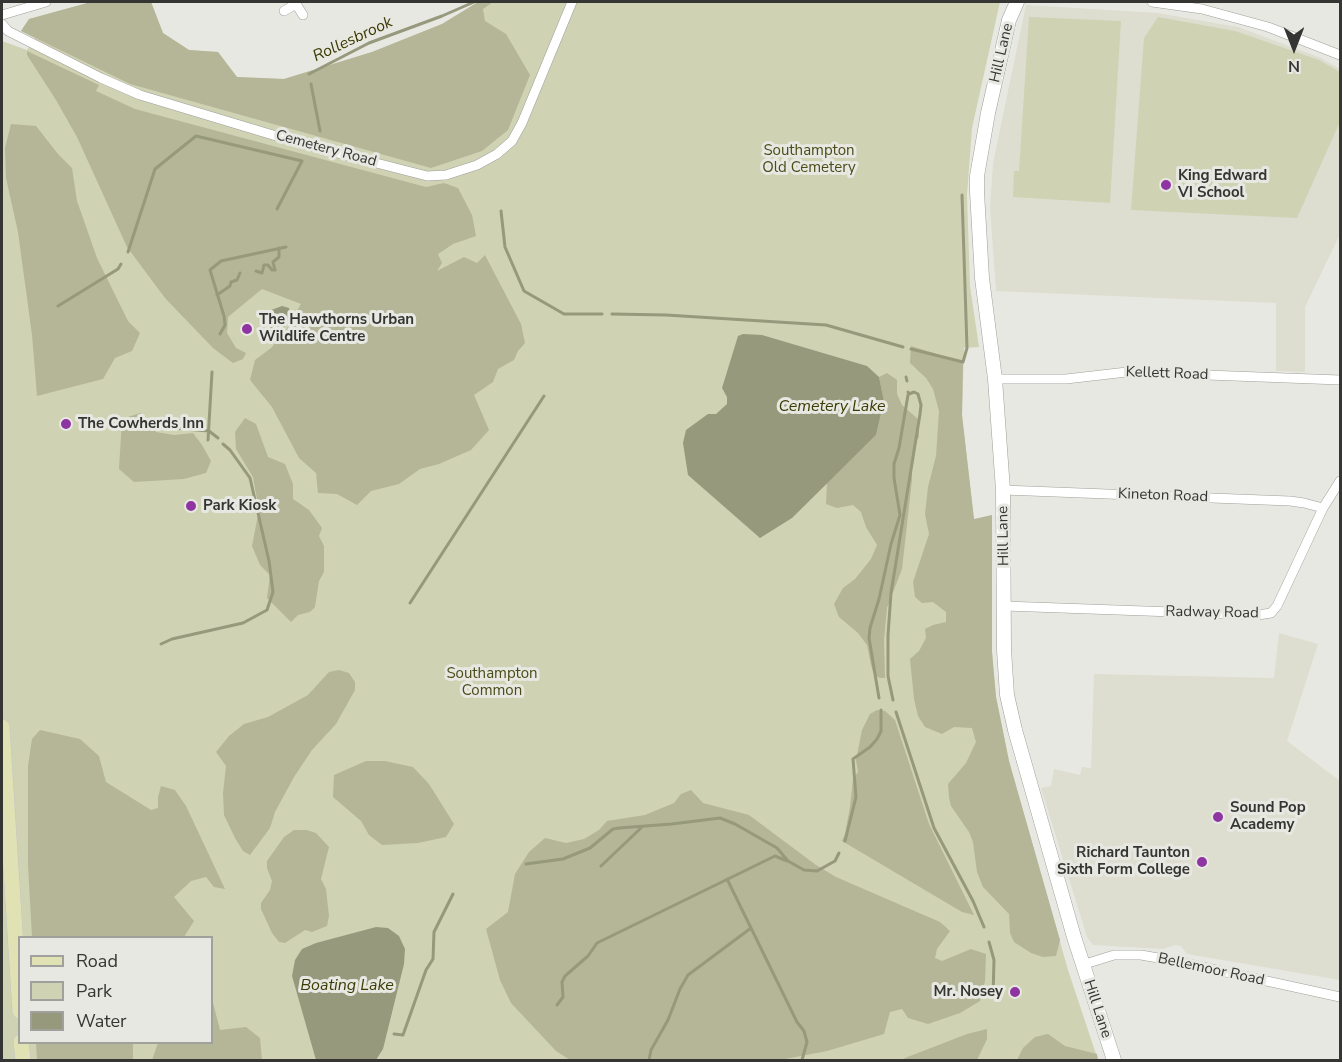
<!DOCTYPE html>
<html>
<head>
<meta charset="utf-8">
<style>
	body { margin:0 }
	#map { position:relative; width:1342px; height:1062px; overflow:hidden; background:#e8e8e2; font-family:"Nunito Sans",sans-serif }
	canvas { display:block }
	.frame { position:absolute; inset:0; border:3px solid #353533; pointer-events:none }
	.legend { position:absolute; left:18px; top:936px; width:195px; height:108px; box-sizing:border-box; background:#e8e8e2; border:2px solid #a0a09c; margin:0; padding:8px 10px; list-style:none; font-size:18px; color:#353533 }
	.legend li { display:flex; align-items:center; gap:12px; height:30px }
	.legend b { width:30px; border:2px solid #a0a09c }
	.north { position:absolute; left:1264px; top:18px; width:60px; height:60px; -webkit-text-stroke:4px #e8e8e2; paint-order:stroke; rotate:180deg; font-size:16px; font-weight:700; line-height:24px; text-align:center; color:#353533 }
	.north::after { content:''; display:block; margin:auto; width:21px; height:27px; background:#353533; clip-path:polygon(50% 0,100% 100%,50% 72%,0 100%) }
</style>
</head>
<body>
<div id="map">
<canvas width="1342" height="1062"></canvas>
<div class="frame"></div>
<ul class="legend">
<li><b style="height:8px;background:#e0e2b4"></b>Road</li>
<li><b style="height:16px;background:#d0d2b4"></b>Park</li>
<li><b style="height:16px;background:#97997c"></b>Water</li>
</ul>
<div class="north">N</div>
</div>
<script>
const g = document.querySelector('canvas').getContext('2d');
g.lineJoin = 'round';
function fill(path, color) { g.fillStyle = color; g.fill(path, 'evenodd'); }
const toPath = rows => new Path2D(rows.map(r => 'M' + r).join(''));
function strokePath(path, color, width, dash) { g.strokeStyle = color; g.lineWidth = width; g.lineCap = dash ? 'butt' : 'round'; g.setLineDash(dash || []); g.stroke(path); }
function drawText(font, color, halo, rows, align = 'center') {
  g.font = font + ' "Nunito Sans",sans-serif'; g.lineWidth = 6; g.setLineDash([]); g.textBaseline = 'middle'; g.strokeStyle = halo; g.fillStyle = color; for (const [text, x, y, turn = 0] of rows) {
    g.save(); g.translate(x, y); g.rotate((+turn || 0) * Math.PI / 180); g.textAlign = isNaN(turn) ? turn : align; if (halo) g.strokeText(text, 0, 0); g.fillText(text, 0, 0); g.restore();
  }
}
const built = toPath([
	[1026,5,1158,13,1238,27,1321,58,1340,69,1340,234,1305,307,1305,372,1276,371,1276,303,996,291,990,208,993,163],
	[1279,633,1318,644,1287,741,1340,781,1340,980,1187,954,1181,946,1175,945,1163,949,1093,945,1087,937,1041,788,1051,786,1054,769,1080,775,1082,767,1091,768,1094,674,1274,678]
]);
const green = toPath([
	[91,2,151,2,163,33,189,50,218,52,237,77,284,79,372,52,442,24,478,2,1000,2,972,128,967,195,970,286,979,347,964,348,962,415,974,520,992,515,992,652,996,697,1009,761,1068,970,1098,1060,2,1060,2,41,27,50,35,38,21,31,29,19],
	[20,938,212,938,212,1042,20,1042],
	[1029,17,1121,21,1110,203,1013,197,1014,171,1019,171],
	[1158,17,1235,31,1319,60,1340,72,1339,124,1297,218,1131,210,1144,38]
]);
const forest = toPath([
	[91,2,151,2,163,33,189,50,218,52,237,77,284,79,372,52,442,24,478,2,493,2,483,9,485,21,506,34,530,75,508,130,482,151,431,168,130,84,21,31,29,19],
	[27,51,99,85,96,91,135,109,426,187,444,183,458,188,472,215,476,236,453,244,438,254,442,263,437,271,464,257,477,263,485,255,521,324,525,343,518,351,514,360,498,369,493,382,474,395,489,430,471,450,439,464,420,469,399,484,371,491,357,505,337,494,318,493,316,473,299,458,272,407,250,380,255,360,271,348,286,330,301,304,262,289,228,317,227,333,236,348,246,353,243,359,233,363,213,348,165,298,127,247,77,137,56,100,27,55],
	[11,124,36,126,58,154,72,168,77,201,97,258,128,321,140,333,132,351,115,358,103,379,37,396,32,335,18,232,6,178,5,148],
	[911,346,963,362,962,415,974,519,992,515,992,652,996,697,1009,761,1060,940,1056,956,1043,957,1031,953,1014,942,1010,933,1009,914,983,887,977,872,973,842,969,832,951,806,949,797,948,784,966,763,976,742,972,728,954,727,942,734,925,727,918,716,914,699,910,659,919,651,926,638,925,629,933,625,946,622,946,612,933,602,922,603,915,597,913,582,929,534,925,514,928,487,936,456,939,411,933,389,926,378,910,363],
	[887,373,897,380,897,394,902,405,919,420,919,437,915,443,912,462,912,480,902,569,887,608,884,640,885,678,880,678,874,675,871,665,867,645,858,633,839,617,834,604,843,588,855,579,871,559,877,545,866,527,861,512,853,505,837,508,826,504,827,483,876,435,884,401,879,377],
	[140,413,149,419,156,432,174,435,193,433,202,445,211,461,206,473,184,479,134,482,119,469,122,419],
	[245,418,256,424,268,457,285,464,293,484,293,499,309,510,322,528,319,536,324,546,324,572,319,581,315,607,310,612,298,615,291,622,267,598,270,575,260,565,252,546,259,510,253,477,236,449,235,432],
	[339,670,349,673,355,682,355,690,336,724,312,750,294,777,275,812,270,828,250,855,243,851,235,838,224,815,223,793,226,766,216,752,229,736,244,724,268,717,308,695,329,672],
	[877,710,885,711,895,720,929,824,974,915,962,912,842,841,845,834,850,807,853,779,858,772,856,760,862,730,870,714],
	[40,730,80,739,99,756,106,782,151,810,158,808,158,797,161,786,175,790,186,806,225,889,214,887,206,877,191,881,174,897,194,921,184,937,32,937,28,865,28,766,32,739],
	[366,761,385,761,413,767,429,784,454,824,446,837,418,843,382,845,369,835,361,821,333,797,334,775],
	[691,790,703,803,749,815,816,865,836,877,940,922,950,931,937,949,935,958,942,961,971,949,986,954,985,981,980,1001,960,1013,928,1024,908,1018,902,1009,890,1012,884,1034,827,1051,780,1060,570,1060,556,1051,511,1003,500,980,486,929,508,912,515,874,529,852,545,838,566,843,584,839,599,830,607,821,645,815,674,803,681,794],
	[294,830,307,830,316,833,329,847,321,879,326,889,329,916,327,926,312,932,305,930,285,943,279,942,272,933,261,909,261,903,270,890,272,881,267,868,267,861,284,837],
	[212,999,220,1030,246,1027,260,1038,262,1060,152,1060,158,1043,212,1042],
	[987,1029,987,1039,977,1060,902,1060,905,1058,967,1034],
	[1048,1034,1065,1046,1097,1054,1098,1060,1017,1060,1023,1048,1035,1037],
	[36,1043,133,1043,133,1060,37,1060]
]);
const water = toPath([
	[282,306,289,308,290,315,284,328,275,331,271,329,270,321,266,312],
	[743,334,762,335,867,366,879,377,884,401,876,435,792,518,760,538,688,475,683,443,686,430,708,414,716,414,727,404,727,397,722,388,738,336],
	[376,927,388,928,399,936,405,949,404,964,383,1049,376,1060,316,1060,292,976,295,960,302,949,316,943]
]);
const stream = toPath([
	[309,74,369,43,442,16,474,2],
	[311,84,320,131],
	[501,211,505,247,524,291,564,314,602,314],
	[128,252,155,169,196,136,302,161,277,209],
	[256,271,262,273,264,265,268,265,272,270,275,270,273,262,279,257,279,248],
	[217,295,230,286,231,282,237,280,240,273],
	[58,306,118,269,121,264],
	[612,314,666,315,826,325,903,347],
	[220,334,225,325,224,316,210,270,221,261,286,247],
	[911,349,963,362,967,348,962,195],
	[906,377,907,381],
	[124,424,209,431,218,438],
	[208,440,212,372],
	[410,603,544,396],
	[161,644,172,639,243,623,267,610,273,592,269,561,250,478,230,450,223,444],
	[879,698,869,638,870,628,879,599,891,544,900,515,894,478,894,464,899,448,908,395],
	[893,700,888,676,888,635,891,593,920,414,921,405,918,394,914,392,909,394,908,392],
	[896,712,934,828,973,901,984,927],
	[845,841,856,797,853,759,870,747,877,739,881,731,881,710],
	[526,864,563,859,590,848,613,829,619,828,672,824,720,818,735,824,777,848,788,861,804,870,817,871,835,861,839,853],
	[601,866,641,828],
	[751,928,797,1022,804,1031,807,1042,802,1060],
	[989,942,994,960,993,996],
	[557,1005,563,997,562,982,565,976,588,956,597,943,775,856,787,861],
	[394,1034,403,1035,426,970,433,959,434,932,453,894],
	[649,1060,651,1050,668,1020,680,989,688,975,751,928,727,879]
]);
const street = toPath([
	[296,2,296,4,303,15],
	[1152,2,1202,9,1268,27,1340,55],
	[284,11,296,4],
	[2,15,46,2],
	[2,24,8,31,101,78,140,95,306,145,427,176,446,175,477,165,497,154,512,141,522,123,572,2],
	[995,379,1066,379,1127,372,1340,380],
	[1003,490,1290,501,1304,503,1323,508],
	[1004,606,1258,615,1271,613,1277,606,1323,508,1340,481],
	[1082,965,1114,955,1141,955,1175,961,1340,997]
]);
const secondary = toPath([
	[1017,2,1009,20,988,113,977,176,977,192,982,278,995,379,1003,490,1004,650,1007,695,1015,730,1074,937,1114,1060]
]);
const primary = toPath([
	[2,727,20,1011],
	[21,1042,23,1060]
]);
const markers = [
	[1166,185,6,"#8e35a1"],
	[247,329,6,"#8e35a1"],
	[66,424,6,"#8e35a1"],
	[191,506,6,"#8e35a1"],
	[1218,817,6,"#8e35a1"],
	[1202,862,6,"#8e35a1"],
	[1015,992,6,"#8e35a1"]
];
const streetNames = [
	["Hill Lane",1002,53,-77],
	["Cemetery Road",326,149,15],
	["Kellett Road",1167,374,2],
	["Kineton Road",1163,496,2],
	["Hill Lane",1004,536,-91],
	["Radway Road",1212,613,1],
	["Bellemoor Road",1211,970,12],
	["Hill Lane",1097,1009,72]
];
const parkNames = [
	["Southampton",809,151],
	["Old Cemetery",809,168],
	["Southampton",492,674],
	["Common",492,691]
];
const poiNames = [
	["King Edward",1178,176],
	["VI School",1178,193],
	["The Hawthorns Urban",259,320],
	["Wildlife Centre",259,337],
	["The Cowherds Inn",78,424],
	["Park Kiosk",203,506],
	["Sound Pop",1230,808],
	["Academy",1230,825],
	["Richard Taunton",1190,853,"right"],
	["Sixth Form College",1190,870,"right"],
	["Mr. Nosey",1003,992,"right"]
];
const waterNames = [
	["Rollesbrook",353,40,-25],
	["Cemetery Lake",832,407],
	["Boating Lake",347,986]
];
fill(built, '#ddded0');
fill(green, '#d0d2b4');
fill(forest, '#b4b697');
fill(water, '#97997c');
strokePath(stream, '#97997c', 3);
strokePath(street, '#9f9f99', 10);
strokePath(secondary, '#9f9f99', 15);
strokePath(primary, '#c6c6c6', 16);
strokePath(street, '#fff', 9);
strokePath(secondary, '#fff', 14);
strokePath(primary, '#e0e2b4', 15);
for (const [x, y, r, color] of markers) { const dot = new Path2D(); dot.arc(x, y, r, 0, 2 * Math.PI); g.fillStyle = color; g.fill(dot); strokePath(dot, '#e8e8e2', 2); }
drawText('15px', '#353533', '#e8e8e2', streetNames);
drawText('15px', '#4b4c18', '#e8e8e2', parkNames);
drawText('bold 15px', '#353533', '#e8e8e2', poiNames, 'left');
drawText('italic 16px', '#3b3b04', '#e8e8e2', waterNames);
</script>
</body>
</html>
